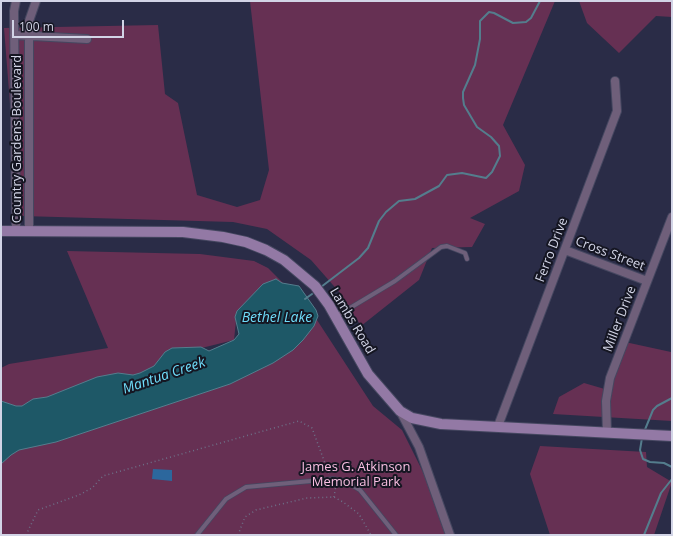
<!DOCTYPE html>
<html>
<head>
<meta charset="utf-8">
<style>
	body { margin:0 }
	#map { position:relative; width:673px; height:536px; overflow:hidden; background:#2a2c47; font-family:"Open Sans",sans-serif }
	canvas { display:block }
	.frame { position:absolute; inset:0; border:2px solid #d2d4e6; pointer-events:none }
	.scale { position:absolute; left:12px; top:20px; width:112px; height:18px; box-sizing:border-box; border:2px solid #d2d4e6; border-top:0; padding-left:5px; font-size:12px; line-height:14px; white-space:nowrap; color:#d2d4e6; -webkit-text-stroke:3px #151622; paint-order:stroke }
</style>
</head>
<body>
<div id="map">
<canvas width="673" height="536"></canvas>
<div class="frame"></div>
<div class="scale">100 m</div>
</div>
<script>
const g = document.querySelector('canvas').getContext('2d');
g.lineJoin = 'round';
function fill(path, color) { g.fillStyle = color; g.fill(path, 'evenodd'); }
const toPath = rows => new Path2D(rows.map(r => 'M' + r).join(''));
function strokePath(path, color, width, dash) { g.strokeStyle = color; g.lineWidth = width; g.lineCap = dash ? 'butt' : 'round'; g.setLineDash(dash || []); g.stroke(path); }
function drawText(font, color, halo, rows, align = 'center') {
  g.font = font + ' "Open Sans",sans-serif'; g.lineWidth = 4; g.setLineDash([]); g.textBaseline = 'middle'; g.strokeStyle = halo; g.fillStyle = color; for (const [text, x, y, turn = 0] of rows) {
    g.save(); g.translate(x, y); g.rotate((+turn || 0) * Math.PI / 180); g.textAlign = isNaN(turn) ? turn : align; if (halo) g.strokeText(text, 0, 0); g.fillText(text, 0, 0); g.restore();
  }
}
const green = toPath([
	[250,1,555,1,503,125,525,165,519,191,470,218,485,224,472,247,432,248,419,280,361,326,340,293,311,260,267,229,233,222,22,216,15,167,4,28,158,25,165,94,178,103,197,195,237,207,260,200,269,170],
	[579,1,672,1,672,17,656,16,619,53,587,23],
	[67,251,200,254,254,261,268,268,286,286,237,311,234,340,161,358,230,384,317,320,373,406,402,430,424,474,446,535,1,535,1,368,9,364,108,348],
	[625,342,671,352,672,350,672,421,553,414,559,397,584,383,608,390],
	[540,446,646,452,647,467,672,482,654,535,550,535,530,474]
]);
const water = toPath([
	[276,279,282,283,299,286,316,310,318,316,314,326,303,340,293,350,273,363,230,384,56,442,19,450,11,455,1,464,1,401,16,406,22,406,33,399,47,397,97,377,118,373,133,375,140,373,154,366,165,352,172,348,201,347,209,351,234,340,239,334,235,317,237,311,263,284,276,279]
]);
const stream = toPath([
	[321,287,359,258,368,248,379,221,386,212,399,201,415,199,439,186,447,175,462,173,486,178,492,172,500,156,499,146,491,137,477,127,464,105,463,98,463,92,475,65,480,39,480,21,489,12,494,13,513,23,526,22,531,18,540,1],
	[305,299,312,294],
	[644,432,653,410,657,406,672,398],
	[642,438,640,450,643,459,650,462,664,463,672,467],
	[644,535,661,493,672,479]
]);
const building = toPath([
	[153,469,172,470,172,481,152,479]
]);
const path = toPath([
	[334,497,336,485],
	[26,535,38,510,79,495,92,488,103,476,299,421,312,428,329,474],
	[238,535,245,517,256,510,307,498,334,497,343,502,359,514,371,535]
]);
const service = toPath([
	[335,317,395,281,441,247,447,246,465,253,467,259],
	[197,535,226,499,246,487,333,479,345,481,360,490,396,535]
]);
const minor = toPath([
	[16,1,14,11,16,231],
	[14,35,87,39],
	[29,231,29,21,36,1],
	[565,250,647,281],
	[400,411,419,447,450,535],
	[498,426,617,111,615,81],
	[607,432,606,401,610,378,672,217]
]);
const secondary = toPath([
	[1,231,183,232,223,237,246,242,266,250,284,260,315,286,329,305,368,374,400,411,412,418,441,424,672,436]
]);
const streetNames = [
	["Country Gardens Boulevard",17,139,-90],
	["Ferro Drive",552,250,-69],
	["Cross Street",610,254,21],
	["Miller Drive",620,319,-69],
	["Lambs Road",352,321,59]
];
const parkNames = [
	["James G. Atkinson",356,467],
	["Memorial Park",356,482]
];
const waterNames = [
	["Bethel Lake",277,318],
	["Mantua Creek",164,376,-19]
];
fill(green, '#663053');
fill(water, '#1e5867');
strokePath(water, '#547d8d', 1);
strokePath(stream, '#547d8d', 2);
fill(building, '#2c679d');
strokePath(service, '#454760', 5.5);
strokePath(minor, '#454760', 10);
strokePath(secondary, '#454760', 12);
strokePath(path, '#6e7088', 1.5, [1, 3]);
strokePath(service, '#6f5f7a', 4);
strokePath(minor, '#6f5f7a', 8);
strokePath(secondary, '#9379a5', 10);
drawText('13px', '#d2d4e6', '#151622', streetNames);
drawText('13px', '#fabfe2', '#151622', parkNames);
drawText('italic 14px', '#6fddfa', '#151622', waterNames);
</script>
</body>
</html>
